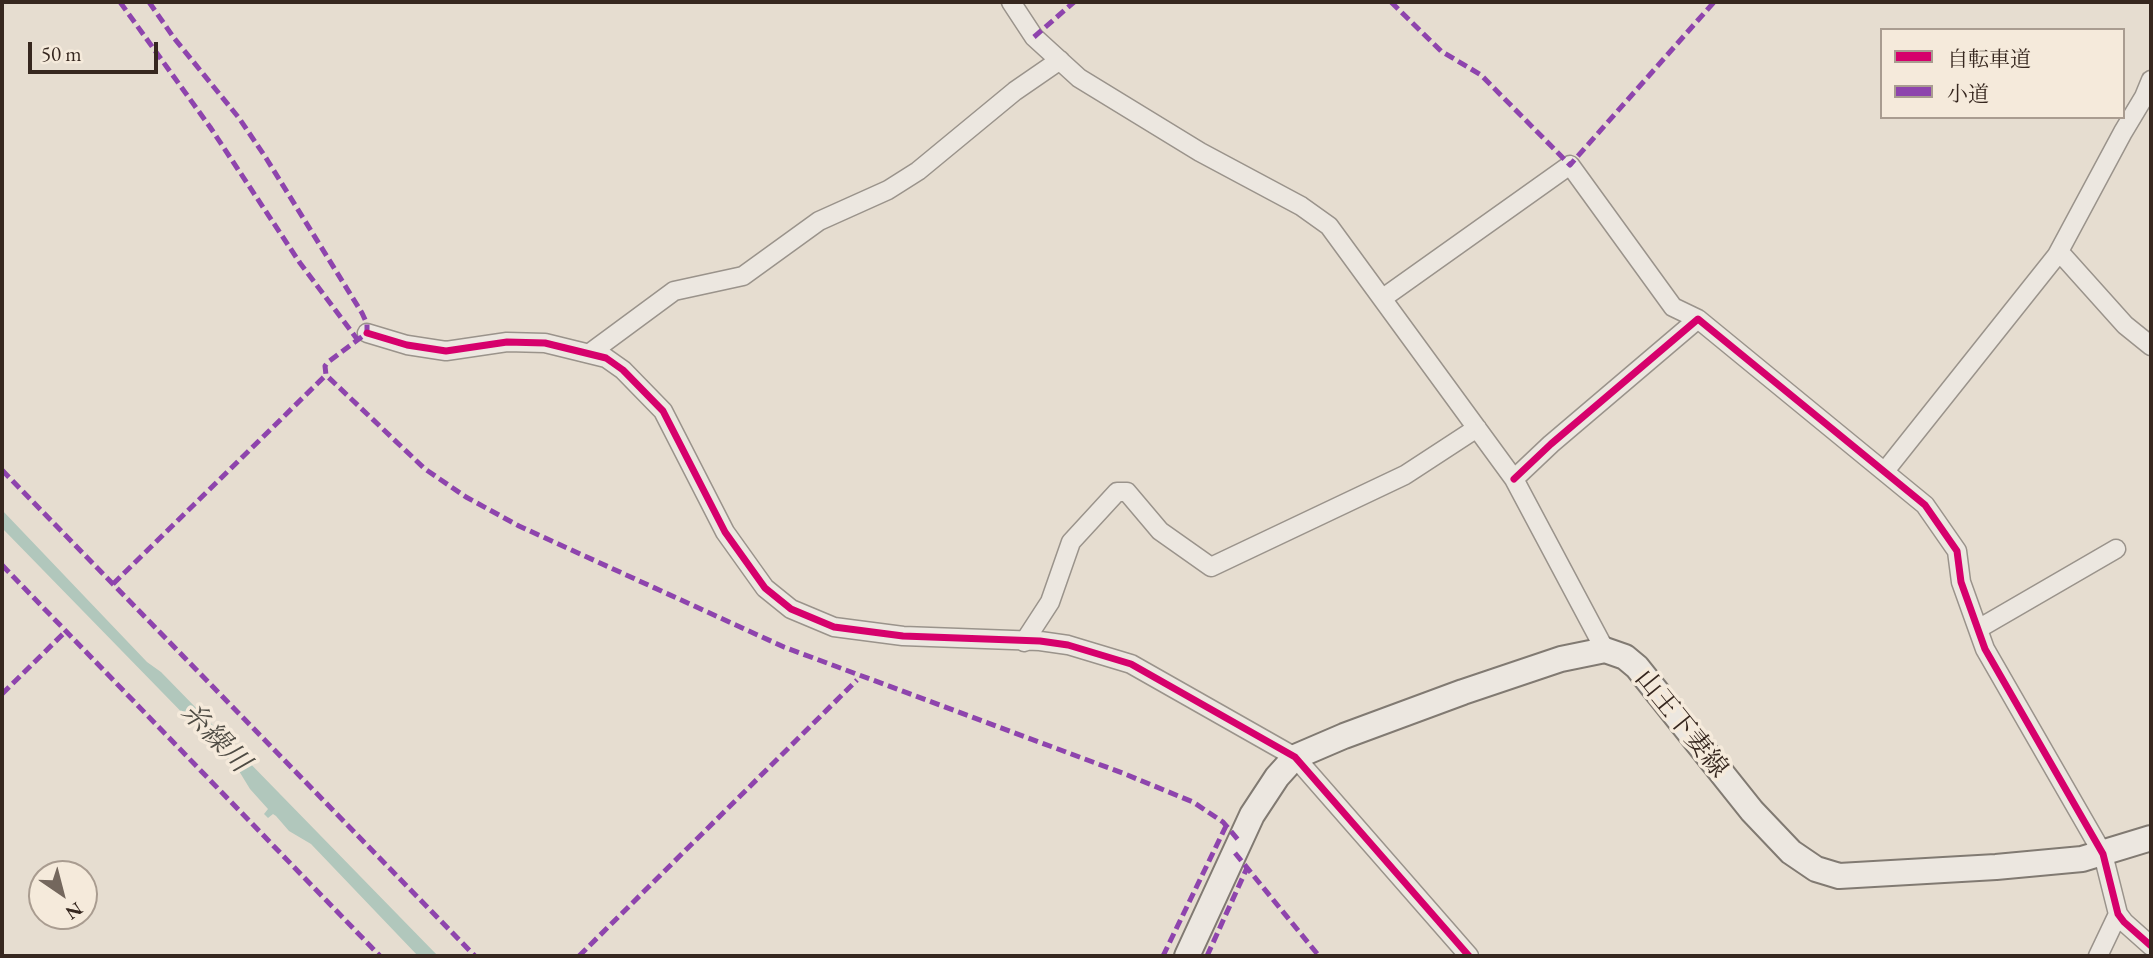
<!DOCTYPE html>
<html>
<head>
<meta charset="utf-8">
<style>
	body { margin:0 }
	#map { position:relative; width:2153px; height:958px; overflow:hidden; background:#e6ddd0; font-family:"EB Garamond","Noto Serif JP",serif }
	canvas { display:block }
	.frame { position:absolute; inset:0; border:4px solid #36271f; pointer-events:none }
	.legend { position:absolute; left:1880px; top:28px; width:245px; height:91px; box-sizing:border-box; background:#f5eadb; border:2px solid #a99c90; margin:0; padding:9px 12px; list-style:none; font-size:21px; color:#36271f }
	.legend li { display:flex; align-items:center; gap:14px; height:35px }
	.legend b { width:35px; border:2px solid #a99c90 }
	.north { position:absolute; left:28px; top:860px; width:70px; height:70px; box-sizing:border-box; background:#f5eadb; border:2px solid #a99c90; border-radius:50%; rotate:145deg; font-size:19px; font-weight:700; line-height:28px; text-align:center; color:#36271f }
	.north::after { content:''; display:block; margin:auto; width:24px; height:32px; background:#74675d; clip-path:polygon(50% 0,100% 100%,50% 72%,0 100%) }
	.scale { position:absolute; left:28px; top:42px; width:130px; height:32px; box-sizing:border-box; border:4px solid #36271f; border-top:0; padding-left:9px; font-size:21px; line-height:24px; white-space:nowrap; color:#36271f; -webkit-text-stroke:5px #f5eadb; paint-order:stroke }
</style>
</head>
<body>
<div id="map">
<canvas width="2153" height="958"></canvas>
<div class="frame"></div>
<ul class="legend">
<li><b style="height:9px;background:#d6006c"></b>自転車道</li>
<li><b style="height:9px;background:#8e44ad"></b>小道</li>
</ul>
<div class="north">N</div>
<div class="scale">50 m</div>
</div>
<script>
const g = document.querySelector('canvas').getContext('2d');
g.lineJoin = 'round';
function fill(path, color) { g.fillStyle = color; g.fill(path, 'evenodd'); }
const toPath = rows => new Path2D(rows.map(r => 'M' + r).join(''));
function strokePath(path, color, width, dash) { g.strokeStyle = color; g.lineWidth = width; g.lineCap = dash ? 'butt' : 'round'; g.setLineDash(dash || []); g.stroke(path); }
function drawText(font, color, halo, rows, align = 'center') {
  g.font = font + ' "EB Garamond","Noto Serif JP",serif'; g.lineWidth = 7; g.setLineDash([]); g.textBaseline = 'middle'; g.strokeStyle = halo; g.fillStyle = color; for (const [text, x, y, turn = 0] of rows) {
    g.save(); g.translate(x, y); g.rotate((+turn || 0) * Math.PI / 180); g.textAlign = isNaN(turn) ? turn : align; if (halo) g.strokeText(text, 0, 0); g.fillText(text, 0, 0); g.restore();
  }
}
const water = toPath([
	[2,510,147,662,161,672,438,956,418,956,311,844,289,831,276,816,273,814,268,818,264,814,268,809,250,789,239,771,2,528]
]);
const minor = toPath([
	[1011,2,1034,37,1079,78,1200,152,1301,206,1329,226,1514,479,1605,650],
	[2057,255,2064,257,2125,325,2151,346],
	[1383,298,1570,165,1673,307,1698,319],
	[367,333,407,345,446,351,507,342,545,343,606,358,623,370,663,411,725,532,765,588,791,609,834,627,903,636,1040,641,1068,645,1131,664,1295,757,1469,956],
	[590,353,674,291,743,276,819,221,888,190,918,171,1015,91,1060,60],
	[1885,471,2057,255,2123,132,2144,97,2151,80],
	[1514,479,1551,444,1698,319,1925,505,1957,551,1961,582,1985,649,2103,854,2118,914,2124,922,2151,946],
	[1978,629,2116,549],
	[1024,642,1050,602,1071,542,1117,492,1127,492,1160,531,1211,567,1405,475,1477,428],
	[2098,956,2118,914]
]);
const secondary = toPath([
	[1187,956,1252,815,1277,777,1295,757,1344,736,1463,692,1561,659,1605,650,1625,657,1637,667,1752,811,1791,852,1816,869,1839,876,1996,867,2082,859,2151,838]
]);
const quiet = toPath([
	[120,2,210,127,300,263,357,339],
	[149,2,174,38,239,118,266,158,362,313,367,324,367,333,328,362,325,366,326,375,425,469,466,497,519,526,784,647,1125,774,1193,802,1223,822,1240,842],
	[1391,2,1441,51,1481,75,1570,165,1714,2],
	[1034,37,1074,2],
	[2,470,475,956],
	[2,565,380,956],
	[113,584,326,375],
	[2,694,65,632],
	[1235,853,1319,956],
	[579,956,857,680],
	[1163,956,1226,826],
	[1207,956,1247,868]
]);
const cycleway = toPath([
	[367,333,407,345,446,351,507,342,545,343,606,358,623,370,663,411,725,532,765,588,791,609,834,627,903,636,1040,641,1068,645,1131,664,1295,757,1469,956],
	[1514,479,1551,444,1698,319,1925,505,1957,551,1961,582,1985,649,2103,854,2118,914,2124,922,2151,946]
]);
const streetNames = [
	["山王下妻線",1681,724,51]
];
const waterNames = [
	["糸繰川",215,738,46]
];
fill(water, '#b1c7bc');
strokePath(minor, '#9a938b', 21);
strokePath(secondary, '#817a72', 28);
strokePath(minor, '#ece7e0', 18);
strokePath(secondary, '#ece7e0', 24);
strokePath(quiet, '#8e44ad', 5, [10, 5]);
strokePath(cycleway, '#d6006c', 7);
drawText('26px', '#36271f', '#f5eadb', streetNames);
drawText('italic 28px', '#4f4c44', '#f5eadb', waterNames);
</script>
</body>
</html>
